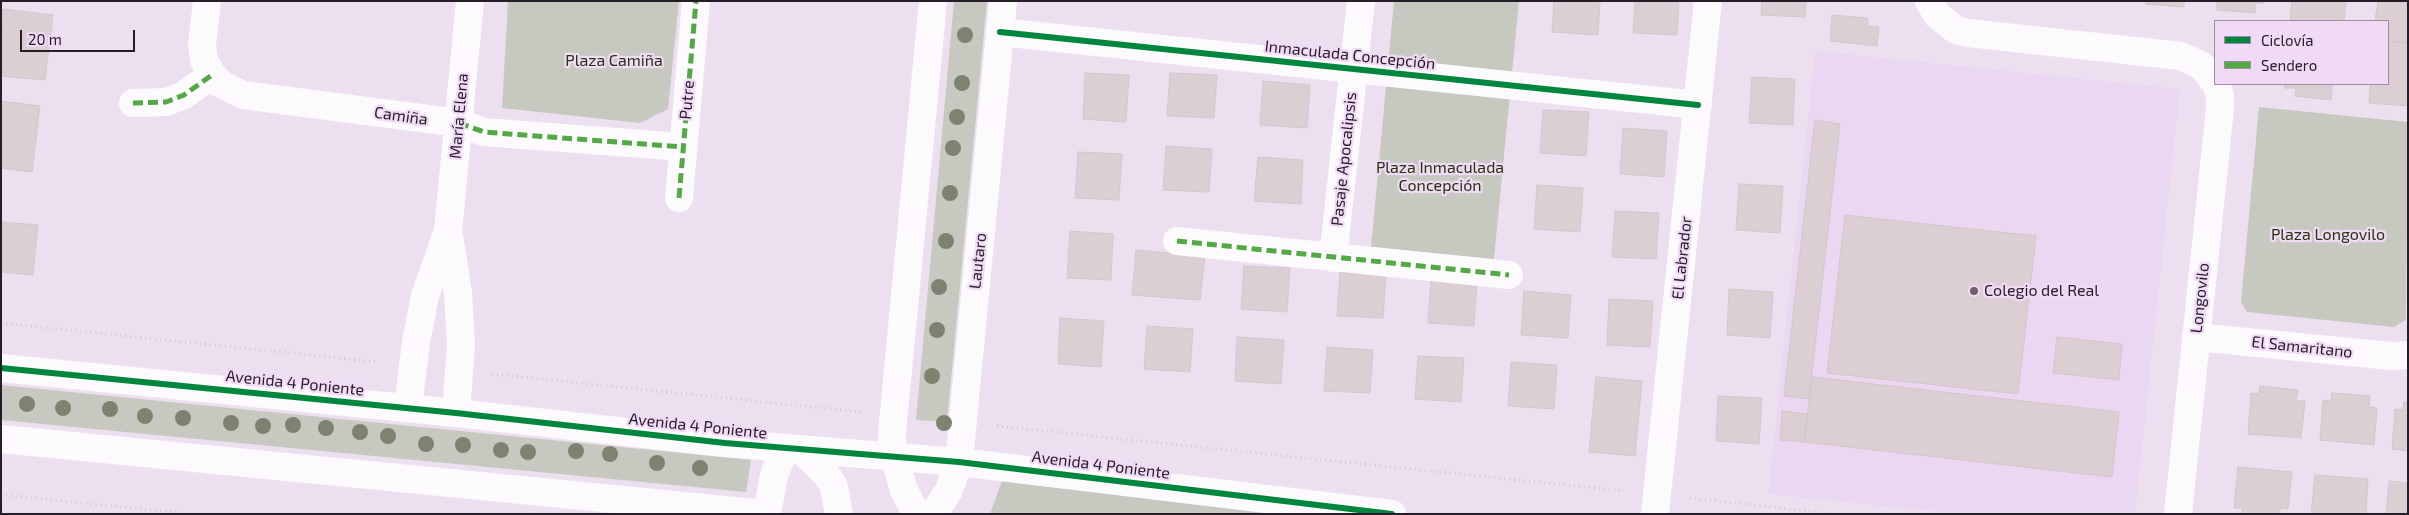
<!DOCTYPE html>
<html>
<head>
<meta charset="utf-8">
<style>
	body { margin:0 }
	#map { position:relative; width:2409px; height:515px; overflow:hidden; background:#ece0f0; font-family:"Exo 2",sans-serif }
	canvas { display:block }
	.frame { position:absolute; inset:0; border:2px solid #251d27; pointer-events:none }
	.legend { position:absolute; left:2214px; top:20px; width:175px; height:65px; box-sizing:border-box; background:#f0daf6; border:1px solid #9f8ea3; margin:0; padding:6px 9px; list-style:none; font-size:15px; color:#251d27 }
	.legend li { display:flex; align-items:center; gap:10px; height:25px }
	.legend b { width:25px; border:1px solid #9f8ea3 }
	.scale { position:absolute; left:20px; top:30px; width:115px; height:22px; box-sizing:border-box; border:2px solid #251d27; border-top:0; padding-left:6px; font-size:15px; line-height:18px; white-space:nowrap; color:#251d27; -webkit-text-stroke:4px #f0daf6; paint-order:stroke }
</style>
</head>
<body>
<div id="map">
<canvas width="2409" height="515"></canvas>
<div class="frame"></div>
<ul class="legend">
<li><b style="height:6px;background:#00873e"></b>Ciclovía</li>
<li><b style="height:6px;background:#53a944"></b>Sendero</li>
</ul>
<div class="scale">20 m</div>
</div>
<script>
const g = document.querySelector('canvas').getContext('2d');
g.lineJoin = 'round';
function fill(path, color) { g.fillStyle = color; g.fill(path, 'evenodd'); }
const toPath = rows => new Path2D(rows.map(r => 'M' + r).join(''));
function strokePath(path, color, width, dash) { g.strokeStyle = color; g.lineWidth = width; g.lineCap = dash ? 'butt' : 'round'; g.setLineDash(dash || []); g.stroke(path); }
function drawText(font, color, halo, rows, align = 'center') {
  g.font = font + ' "Exo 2",sans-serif'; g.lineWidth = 4.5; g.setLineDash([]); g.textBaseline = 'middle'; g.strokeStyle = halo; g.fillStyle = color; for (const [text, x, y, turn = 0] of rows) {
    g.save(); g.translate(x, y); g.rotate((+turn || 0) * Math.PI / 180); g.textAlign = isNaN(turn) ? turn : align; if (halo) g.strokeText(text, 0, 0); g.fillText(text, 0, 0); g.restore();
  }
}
const built = toPath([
	[1815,51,2180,89,2135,514,1962,514,1768,494]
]);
const green = toPath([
	[508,1,679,1,668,109,640,123,502,108],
	[954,1,987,1,947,422,916,420],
	[1394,1,1519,1,1494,259,1371,247],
	[2259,107,2408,122,2406,320,2394,327,2247,312,2241,302],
	[1,385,751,460,746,492,1,420],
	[1002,481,1272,514,990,514]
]);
const building = toPath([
	[1554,1,1600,1,1598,35,1552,32,1554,1],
	[1635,1,1679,1,1677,35,1633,33,1635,1],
	[1762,1,1806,1,1805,17,1761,15,1762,1],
	[2146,1,2184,1,2184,7,2146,4,2146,1],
	[2209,1,2264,1,2264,3,2255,3,2255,13,2217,10,2217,2,2209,1],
	[2292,1,2346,1,2344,21,2298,21,2290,19,2292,1],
	[2378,1,2408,1,2408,43,2388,41,2388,21,2375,21,2378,1],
	[3,9,53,15,45,80,1,76,3,9],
	[1832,15,1868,18,1868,26,1879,27,1877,46,1830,41,1832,15],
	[2388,41,2408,43,2408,106,2369,103,2370,84,2388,84,2388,41],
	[1085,73,1129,75,1126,122,1083,119,1085,73],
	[1170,73,1217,75,1214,118,1167,116,1170,73],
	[1752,77,1795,79,1793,125,1749,123,1752,77],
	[1263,81,1310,85,1307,128,1260,125,1263,81],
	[2285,84,2332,84,2331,100,2295,96,2296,88,2284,88,2285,84],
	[1,101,40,106,32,172,1,168,1,101],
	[1543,110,1589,112,1586,156,1540,153,1543,110],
	[1815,120,1840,124,1809,399,1784,396,1815,120],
	[1623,128,1667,131,1664,177,1620,174,1623,128],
	[1166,146,1212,149,1209,192,1163,190,1166,146],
	[1078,152,1122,154,1119,200,1075,198,1078,152],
	[1258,157,1303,160,1301,204,1254,201,1258,157],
	[1739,184,1783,186,1780,233,1736,230,1739,184],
	[1537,185,1583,188,1580,232,1534,229,1537,185],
	[1615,211,1659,213,1656,259,1612,257,1615,211],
	[1845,215,2036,236,2018,394,1827,373,1845,215],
	[1,222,38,225,33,275,1,272,1,222],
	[1070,231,1113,234,1111,280,1067,278,1070,231],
	[1136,250,1205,256,1200,300,1132,295,1136,250],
	[1244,266,1290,268,1287,312,1241,309,1244,266],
	[1340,272,1386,275,1383,318,1337,316,1340,272],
	[1431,279,1477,282,1474,326,1428,323,1431,279],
	[1729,289,1773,292,1770,338,1727,335,1729,289],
	[1524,291,1571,295,1568,338,1521,335,1524,291],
	[1609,299,1653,301,1650,347,1607,345,1609,299],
	[1060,318,1104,321,1101,367,1058,364,1060,318],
	[1147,326,1193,329,1190,372,1144,369,1147,326],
	[1237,337,1284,340,1281,384,1235,381,1237,337],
	[2057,337,2122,344,2119,380,2053,373,2057,337],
	[1327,347,1373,350,1370,393,1324,391,1327,347],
	[1418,356,1464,358,1461,402,1415,399,1418,356],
	[1511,362,1557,365,1554,409,1508,406,1511,362],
	[1596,377,1642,381,1635,456,1589,452,1596,377],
	[1812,377,2119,412,2112,477,1804,442,1812,377],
	[2260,386,2298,390,2296,401,2305,401,2301,438,2248,434,2251,393,2259,394,2260,386],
	[2332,393,2370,396,2369,407,2377,408,2374,445,2320,440,2323,400,2331,401,2332,393],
	[1718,396,1762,398,1759,444,1716,441,1718,396],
	[2404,402,2408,402,2408,451,2392,449,2395,409,2403,410,2404,402],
	[1782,411,1807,414,1804,442,1780,440,1782,411],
	[2238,467,2292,472,2288,509,2280,508,2280,514,2242,514,2243,508,2234,508,2238,467],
	[2315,475,2368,479,2366,514,2311,514,2315,475],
	[2389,481,2408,483,2408,514,2386,514,2389,481]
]);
const path = toPath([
	[1,323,379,362],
	[492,374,861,412],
	[997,426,1624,491],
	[1,495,192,514],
	[1690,498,1834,514]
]);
const street = toPath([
	[207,1,202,45,204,60,212,75,221,84,243,95,459,123,484,132,683,147],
	[1929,1,1937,15,1956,30,1968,33,2181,56,2202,66,2215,83],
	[1000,32,1698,105],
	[133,103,166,102,184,95,212,75],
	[679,198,696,1],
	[449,235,458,293,461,345,456,413],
	[1177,241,1509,275],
	[1333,258,1361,1],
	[2196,337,2391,356,2408,355],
	[408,408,416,342,425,296,448,231,470,1],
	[1655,514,1708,1],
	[2178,514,2220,108,2220,96,2216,84]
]);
const secondary = toPath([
	[1,368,456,413,725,443,959,462,1392,514],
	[1,439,766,514],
	[800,449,827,475,834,487,839,514],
	[767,514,774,475,781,458,789,449],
	[916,514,903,488,892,446,892,433,933,1],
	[934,514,949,490,959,462,1003,1]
]);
const quiet = toPath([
	[133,103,166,102,184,95,212,75],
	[459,123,484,132,683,147],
	[679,198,696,1],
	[1177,241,1509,275]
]);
const cycleway = toPath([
	[1000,32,1698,105],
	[1,368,456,413,725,443,959,462,1392,514]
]);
const trees = [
	[965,35],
	[962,83],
	[957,117],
	[953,148],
	[950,193],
	[946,241],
	[939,287],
	[937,330],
	[932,376],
	[27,404],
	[63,408],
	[110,409],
	[145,416],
	[183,418],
	[231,423],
	[944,423],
	[293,425],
	[263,426],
	[326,428],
	[360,432],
	[388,436],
	[426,444],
	[463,445],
	[501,450],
	[576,451],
	[528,452],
	[610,454],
	[657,463],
	[700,468]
];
const markers = [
	[1974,291,5,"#6b616d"]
];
const streetNames = [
	["Inmaculada Concepción",1350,55,6],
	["Putre",687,100,-85],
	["Camiña",401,116,8],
	["María Elena",459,116,-85],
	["Pasaje Apocalipsis",1344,159,-84],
	["El Labrador",1682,258,-84],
	["Lautaro",978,261,-84],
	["Longovilo",2200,298,-84],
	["El Samaritano",2302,347,6],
	["Avenida 4 Poniente",295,383,6],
	["Avenida 4 Poniente",698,426,6],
	["Avenida 4 Poniente",1101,465,7]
];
const parkNames = [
	["Plaza Camiña",614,61],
	["Plaza Inmaculada",1440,168],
	["Concepción",1440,186],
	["Plaza Longovilo",2328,235]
];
const poiNames = [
	["Colegio del Real",1984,291]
];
fill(built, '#ead7f1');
fill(green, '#c7c9c1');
fill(building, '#dccfd4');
strokePath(building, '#d3c6cc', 1);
strokePath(path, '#ccc9ce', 3, [1, 4]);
strokePath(street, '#fcfafd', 28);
strokePath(secondary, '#fcfafd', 28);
strokePath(quiet, '#53a944', 5, [10, 5]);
strokePath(cycleway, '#00873e', 6);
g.fillStyle = '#7e8271';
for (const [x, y] of trees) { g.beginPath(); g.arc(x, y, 8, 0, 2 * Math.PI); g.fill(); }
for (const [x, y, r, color] of markers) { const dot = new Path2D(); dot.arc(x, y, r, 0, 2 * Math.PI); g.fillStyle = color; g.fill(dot); strokePath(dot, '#f0daf6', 2); }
drawText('16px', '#251d27', '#f0daf6', streetNames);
drawText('16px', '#243609', '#f0daf6', parkNames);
drawText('16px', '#251d27', '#f0daf6', poiNames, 'left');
</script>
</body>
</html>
